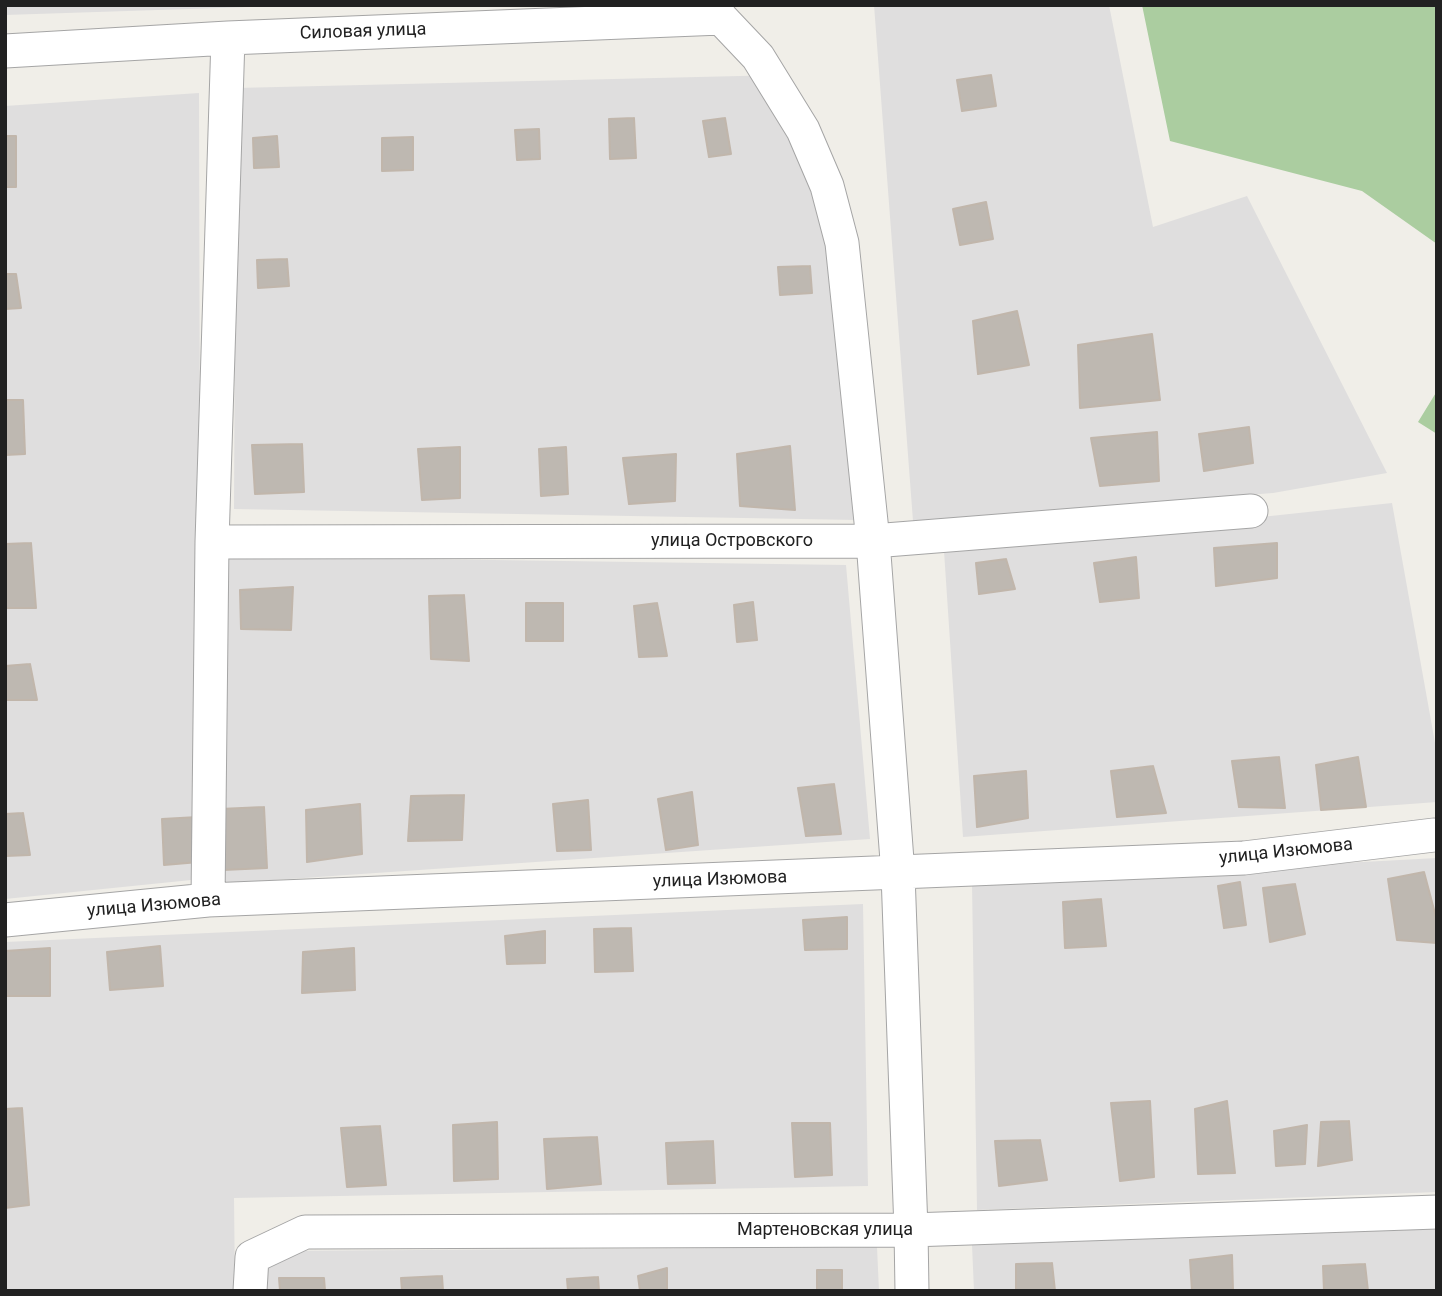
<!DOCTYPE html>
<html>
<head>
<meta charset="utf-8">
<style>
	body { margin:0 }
	#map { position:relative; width:1442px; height:1296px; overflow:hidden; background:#f0eee8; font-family:Roboto,sans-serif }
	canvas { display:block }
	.frame { position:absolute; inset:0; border:7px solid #212121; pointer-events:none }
</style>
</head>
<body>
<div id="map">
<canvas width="1442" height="1296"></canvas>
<div class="frame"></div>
</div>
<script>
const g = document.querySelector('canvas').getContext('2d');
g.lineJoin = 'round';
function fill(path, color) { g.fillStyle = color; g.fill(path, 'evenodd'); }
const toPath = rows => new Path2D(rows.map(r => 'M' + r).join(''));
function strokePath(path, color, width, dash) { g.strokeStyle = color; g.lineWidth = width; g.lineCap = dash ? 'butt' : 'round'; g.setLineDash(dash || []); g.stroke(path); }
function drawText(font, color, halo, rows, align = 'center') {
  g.font = font + ' Roboto,sans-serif'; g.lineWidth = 5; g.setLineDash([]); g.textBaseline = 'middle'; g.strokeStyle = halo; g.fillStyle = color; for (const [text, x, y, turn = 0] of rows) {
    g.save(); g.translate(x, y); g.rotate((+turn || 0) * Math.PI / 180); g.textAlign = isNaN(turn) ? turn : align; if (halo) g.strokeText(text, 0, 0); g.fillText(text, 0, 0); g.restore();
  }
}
const residential = toPath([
	[5,5,311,5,5,15],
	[874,5,1109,5,1153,227,1247,196,1387,473,1273,493,913,521],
	[782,75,841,218,857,520,234,509,236,88],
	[199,93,201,879,5,899,5,106],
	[1392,503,1437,754,1437,802,963,837,944,551],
	[212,556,846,565,870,839,216,884],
	[1437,858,1437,1192,977,1210,972,883],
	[863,904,868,1186,234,1198,235,1291,5,1291,5,942],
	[1437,1229,1437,1291,974,1291,972,1245],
	[877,1247,879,1291,265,1291,265,1251]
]);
const forest = toPath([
	[1142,5,1437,5,1437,244,1362,191,1170,141],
	[1437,391,1437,434,1418,422]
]);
const building = toPath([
	[991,75,996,106,962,111,957,80,991,75],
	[634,118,636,158,610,159,609,119,634,118],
	[725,118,731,154,709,157,703,121,725,118],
	[539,129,540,159,517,160,515,130,539,129],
	[5,136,16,136,16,187,5,187,5,136],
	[277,136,279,167,254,168,253,138,277,136],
	[413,137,413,170,382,171,382,138,413,137],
	[986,202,993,239,960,245,953,209,986,202],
	[287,259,289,286,258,288,257,260,287,259],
	[810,266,812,293,780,295,778,267,810,266],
	[5,274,16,274,21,308,5,309,5,274],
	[1017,311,1029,365,978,374,973,321,1017,311],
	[1152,334,1160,400,1080,408,1078,345,1152,334],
	[5,400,23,400,25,454,5,455,5,400],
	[1249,427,1253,463,1204,471,1199,434,1249,427],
	[1157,432,1159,481,1100,486,1091,438,1157,432],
	[302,444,304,492,255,494,252,445,302,444],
	[790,446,795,510,740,506,737,454,790,446],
	[460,447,460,498,422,500,418,449,460,447],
	[566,447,568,494,541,496,539,449,566,447],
	[676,454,675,501,629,504,623,458,676,454],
	[31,543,36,608,5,608,5,544,31,543],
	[1277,543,1277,578,1216,586,1214,548,1277,543],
	[1136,557,1139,598,1100,602,1094,563,1136,557],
	[1006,559,1015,589,979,594,976,563,1006,559],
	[293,587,291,630,241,629,240,590,293,587],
	[464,595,469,661,431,659,429,596,464,595],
	[753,602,757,640,737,642,734,605,753,602],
	[526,603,563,603,563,641,526,641,526,603],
	[657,603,667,656,639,657,634,606,657,603],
	[30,664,37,700,5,700,5,666,30,664],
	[1279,757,1285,808,1239,807,1232,761,1279,757],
	[1358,757,1366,807,1321,810,1316,765,1358,757],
	[1153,766,1166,813,1117,817,1111,771,1153,766],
	[1026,771,1028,818,977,827,974,776,1026,771],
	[834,784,841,834,806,836,798,788,834,784],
	[692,792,698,845,666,850,658,799,692,792],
	[464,795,462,840,408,841,411,796,464,795],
	[588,800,591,850,557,851,553,804,588,800],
	[360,804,362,854,307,862,306,810,360,804],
	[264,807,267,868,223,870,220,809,264,807],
	[23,813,30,855,5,856,5,814,23,813],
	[198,817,199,862,164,865,162,819,198,817],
	[1424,872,1437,921,1437,943,1397,940,1388,879,1424,872],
	[1240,882,1246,925,1224,928,1218,886,1240,882],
	[1295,884,1305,934,1270,942,1263,888,1295,884],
	[1101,899,1106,946,1065,948,1063,902,1101,899],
	[847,917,847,949,805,950,803,920,847,917],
	[631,928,633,971,595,972,594,929,631,928],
	[545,931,545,963,507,964,505,936,545,931],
	[160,946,163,986,110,990,107,952,160,946],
	[50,948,50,996,5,996,5,951,50,948],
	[354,948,355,990,302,993,303,952,354,948],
	[1150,1101,1154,1177,1120,1181,1111,1103,1150,1101],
	[1227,1101,1235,1173,1198,1174,1195,1109,1227,1101],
	[22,1108,29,1205,5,1208,5,1109,22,1108],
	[1349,1121,1352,1160,1318,1166,1321,1122,1349,1121],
	[497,1122,498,1179,454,1181,453,1125,497,1122],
	[792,1123,830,1123,832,1175,795,1177,792,1123],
	[1307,1125,1305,1164,1276,1166,1274,1131,1307,1125],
	[380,1126,386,1185,347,1187,341,1128,380,1126],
	[597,1137,601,1184,547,1189,544,1139,597,1137],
	[1040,1140,1047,1180,999,1186,995,1141,1040,1140],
	[713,1141,715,1183,668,1184,666,1143,713,1141],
	[1232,1255,1233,1291,1192,1291,1190,1260,1232,1255],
	[1052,1263,1055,1291,1016,1291,1016,1264,1052,1263],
	[1365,1264,1368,1291,1324,1291,1323,1266,1365,1264],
	[667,1268,667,1291,640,1291,638,1276,667,1268],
	[817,1270,842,1270,842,1291,817,1291,817,1270],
	[442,1276,443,1291,402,1291,401,1278,442,1276],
	[598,1277,599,1291,568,1291,567,1279,598,1277],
	[279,1278,324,1278,325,1291,280,1291,279,1278]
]);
const minor = toPath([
	[712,5,721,18,758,57,803,130,827,186,842,243,873,541,898,874,911,1230,912,1291],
	[5,51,228,38,721,18],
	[212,542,873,541,1251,511],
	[208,900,212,542,228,38],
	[5,920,208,900,1244,858,1434,835],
	[250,1291,252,1257,305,1232,911,1230,1437,1212]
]);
const streetNames = [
	["Силовая улица",363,32,-2],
	["улица Островского",732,541],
	["улица Изюмова",1286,852,-6],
	["улица Изюмова",720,880,-2],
	["улица Изюмова",154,906,-5],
	["Мартеновская улица",825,1230]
];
fill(residential, '#dfdede');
fill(forest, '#abcda0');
fill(building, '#beb8b1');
strokePath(building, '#c1b6ab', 2);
strokePath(minor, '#a5a5a5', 35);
strokePath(minor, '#fff', 33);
drawText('18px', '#212121', '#fff', streetNames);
</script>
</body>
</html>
